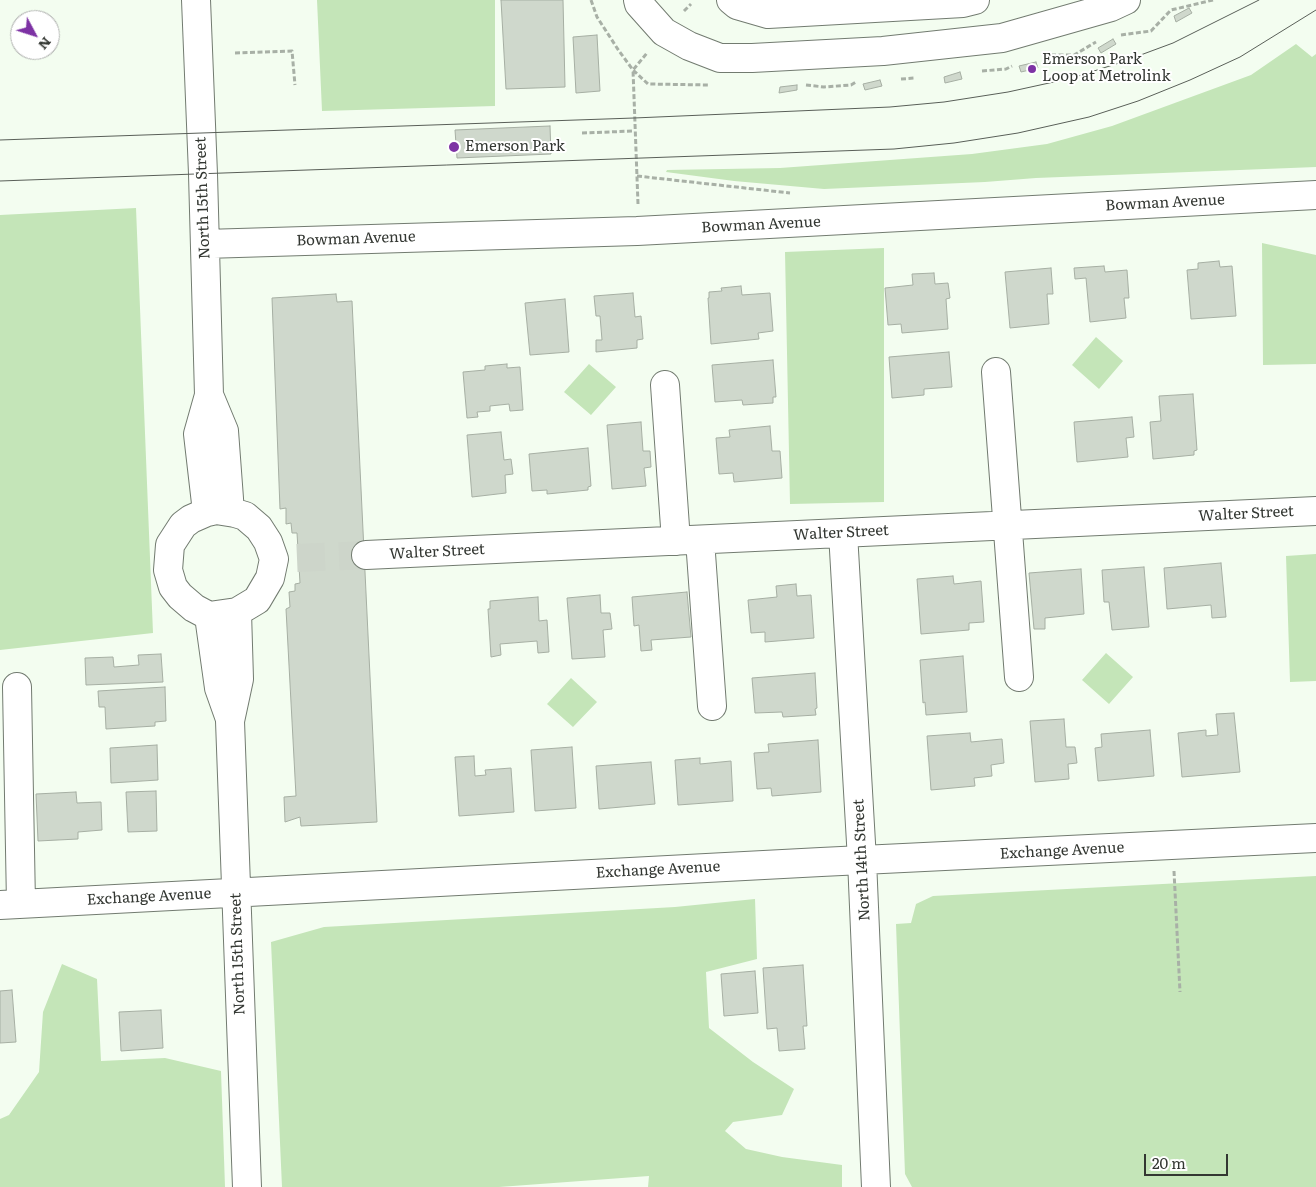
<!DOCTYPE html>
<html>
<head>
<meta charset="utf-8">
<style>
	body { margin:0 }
	#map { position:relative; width:1316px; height:1187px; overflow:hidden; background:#f3fdf0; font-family:Literata,serif }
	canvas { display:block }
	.north { position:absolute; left:10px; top:10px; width:50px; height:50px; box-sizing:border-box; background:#fff; border:1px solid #adafad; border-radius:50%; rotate:130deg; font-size:14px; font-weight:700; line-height:20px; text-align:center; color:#333732 }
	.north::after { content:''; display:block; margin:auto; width:18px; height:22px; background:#7d32a4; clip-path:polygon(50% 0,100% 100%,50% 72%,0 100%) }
	.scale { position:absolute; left:1144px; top:1154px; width:84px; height:22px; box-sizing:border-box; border:2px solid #333732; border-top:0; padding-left:6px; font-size:15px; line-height:18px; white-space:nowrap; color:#333732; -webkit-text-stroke:4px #fff; paint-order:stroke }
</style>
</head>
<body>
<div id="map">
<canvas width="1316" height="1187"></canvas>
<div class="north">N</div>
<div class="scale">20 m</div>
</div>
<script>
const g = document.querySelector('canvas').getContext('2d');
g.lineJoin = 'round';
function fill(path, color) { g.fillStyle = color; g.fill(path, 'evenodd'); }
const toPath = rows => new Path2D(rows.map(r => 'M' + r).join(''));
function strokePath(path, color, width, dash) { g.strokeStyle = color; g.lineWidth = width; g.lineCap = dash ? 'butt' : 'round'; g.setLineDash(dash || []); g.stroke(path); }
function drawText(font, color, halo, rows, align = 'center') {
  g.font = font + ' Literata,serif'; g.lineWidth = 4; g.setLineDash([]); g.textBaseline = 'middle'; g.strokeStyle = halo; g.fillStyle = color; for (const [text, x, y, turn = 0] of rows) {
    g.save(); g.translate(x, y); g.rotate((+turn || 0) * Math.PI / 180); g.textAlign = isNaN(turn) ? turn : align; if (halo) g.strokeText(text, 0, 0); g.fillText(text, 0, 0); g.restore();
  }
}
const green = toPath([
	[317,0,495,0,495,106,322,111],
	[1296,44,1312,57,1316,54,1316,167,1036,178,985,182,824,189,734,181,666,172,667,170,780,168,972,154,1047,144,1112,126,1251,75],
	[136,208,153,633,0,650,0,215],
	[1262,243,1316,255,1316,364,1263,365],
	[884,248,884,502,790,504,785,252],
	[1096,337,1123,361,1099,389,1072,365],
	[589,364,616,387,591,415,564,392],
	[1316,554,1316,681,1290,682,1286,556],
	[1106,653,1133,677,1109,704,1082,680],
	[571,678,597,702,573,727,547,704],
	[1316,876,1316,1187,912,1187,905,1174,896,924,911,923,916,904,933,896],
	[755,899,757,959,706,972,709,1028,753,1062,794,1089,782,1115,733,1122,725,1131,746,1149,782,1157,842,1165,842,1187,648,1187,649,1176,499,1187,282,1187,271,942,324,927,675,907],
	[62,964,97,979,101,1061,165,1058,221,1071,225,1187,0,1187,0,1119,9,1115,39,1072,43,1012]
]);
const building = toPath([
	[501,0,563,0,565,87,506,89,501,0],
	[1189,8,1192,13,1176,22,1174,16,1189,8],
	[597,35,600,91,576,93,573,37,597,35],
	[1113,39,1116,44,1101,53,1098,48,1113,39],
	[1036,62,1038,68,1021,72,1019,66,1036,62],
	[960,72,962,79,945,83,944,77,960,72],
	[880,80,882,86,865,90,863,84,880,80],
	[797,85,797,90,779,93,780,87,797,85],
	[550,126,551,154,457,158,455,130,550,126],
	[1219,261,1220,267,1232,266,1236,316,1191,319,1187,270,1198,269,1198,263,1219,261],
	[1104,266,1105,272,1127,270,1129,298,1124,298,1126,318,1090,322,1086,278,1075,279,1074,268,1104,266],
	[1051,268,1053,294,1047,294,1049,324,1010,328,1005,272,1051,268],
	[934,273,935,284,948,283,950,298,946,299,948,329,902,333,901,324,888,325,885,288,913,285,912,274,934,273],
	[741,286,742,295,770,293,773,331,758,333,759,339,711,344,708,298,709,298,709,292,722,291,721,288,741,286],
	[633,293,635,317,641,316,643,339,637,340,637,348,596,352,596,340,602,340,600,316,596,316,594,296,633,293],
	[336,294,337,302,352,301,377,822,301,826,300,817,285,822,284,797,296,796,286,609,290,607,289,592,295,591,295,584,300,583,297,533,292,533,291,523,286,524,286,508,280,509,272,298,336,294],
	[565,299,569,352,530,355,525,303,565,299],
	[949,352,952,387,924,389,924,395,892,398,889,357,949,352],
	[773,360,776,397,773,397,773,403,743,405,742,400,715,402,712,365,773,360],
	[507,364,507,368,520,367,523,410,510,411,509,404,490,406,490,411,477,412,478,417,467,418,463,372,485,370,485,366,507,364],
	[1193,394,1197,450,1194,451,1194,455,1153,459,1150,422,1161,421,1159,396,1193,394],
	[1132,417,1134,437,1126,438,1128,457,1077,462,1074,422,1132,417],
	[641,422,643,451,650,451,651,467,644,468,646,486,612,489,607,425,641,422],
	[770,426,772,451,780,451,782,478,734,482,733,473,719,474,716,438,730,437,729,430,770,426],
	[501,432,504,460,511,459,513,474,505,475,506,493,472,497,467,435,501,432],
	[588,448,591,486,588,487,588,490,547,494,547,490,532,491,529,454,588,448],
	[1221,563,1226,617,1212,618,1211,605,1167,609,1164,568,1221,563],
	[1144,567,1149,627,1112,630,1109,602,1104,602,1102,570,1144,567],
	[1081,569,1084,614,1045,618,1045,629,1034,629,1029,573,1081,569],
	[953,576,954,584,981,581,984,622,969,623,969,630,921,634,917,579,953,576],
	[796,584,797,596,811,595,814,638,765,642,765,632,751,633,748,600,777,597,776,586,796,584],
	[687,592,691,637,651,640,652,650,641,651,639,625,634,626,632,597,687,592],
	[600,595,601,613,610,613,612,629,603,630,605,657,572,659,567,598,600,595],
	[538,597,539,621,547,620,549,652,538,653,537,641,500,644,501,655,491,657,488,609,490,609,490,601,538,597],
	[161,654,163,682,86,685,85,658,113,657,114,667,139,665,138,655,161,654],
	[963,656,967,712,926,715,925,702,923,703,920,660,963,656],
	[815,673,817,708,815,709,816,715,783,717,782,712,755,713,752,678,815,673],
	[165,687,166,721,155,722,155,726,106,729,105,707,99,707,98,691,165,687],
	[1234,713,1240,772,1182,777,1178,733,1206,730,1206,736,1218,735,1216,714,1234,713],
	[1064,719,1066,747,1075,747,1077,763,1068,764,1069,779,1035,782,1030,721,1064,719],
	[1150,730,1154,776,1098,781,1095,748,1102,747,1101,734,1150,730],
	[970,733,971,742,1002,739,1004,763,991,765,992,776,974,778,975,786,931,790,927,736,970,733],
	[818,740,821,792,772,796,771,788,757,789,754,753,769,752,768,744,818,740],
	[157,745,158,780,111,783,110,748,157,745],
	[572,747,576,808,535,811,531,750,572,747],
	[474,756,475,776,486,775,485,770,511,768,514,812,459,816,455,757,474,756],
	[700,758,700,764,731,761,733,801,678,805,675,760,700,758],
	[651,762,655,804,599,809,596,766,651,762],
	[156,791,157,831,128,832,126,792,156,791],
	[76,792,77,803,101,802,102,830,78,832,78,839,38,841,36,794,76,792],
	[803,965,807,1026,803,1026,805,1049,779,1051,777,1028,767,1029,763,968,803,965],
	[755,971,758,1013,724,1016,721,974,755,971],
	[12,990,16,1042,0,1043,0,991,12,990],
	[161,1010,163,1048,121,1051,119,1012,161,1010]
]);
const minorTunnel = toPath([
	[297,558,366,555]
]);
const path = toPath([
	[591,0,597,17,619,51,633,70,648,84,710,85],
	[684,11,691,4],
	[1121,35,1151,31,1171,10,1213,0],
	[235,53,292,51,295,85],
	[1051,55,1074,55,1096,42],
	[982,71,1006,69,1012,66],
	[901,79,915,78],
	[806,85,824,87,851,85,856,82],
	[582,133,634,131],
	[637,176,790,193],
	[638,204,633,70,647,53],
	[1174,871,1180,992]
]);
const minor = toPath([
	[196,0,203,174,209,395,198,434,207,512],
	[638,0,639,4,664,32,689,46,720,58,752,58,883,51,1002,38,1111,7,1126,0],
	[731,0,737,5,768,14,963,3,975,0],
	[205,244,637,231,1316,195],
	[996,372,1019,677],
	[665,385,676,541],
	[209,395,224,431,230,512],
	[216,510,235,513,245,516,259,528,268,542,274,559,270,578,257,600,237,612,209,616,194,608,180,596,173,587,168,570,170,545,183,525,191,519,207,512,216,510],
	[843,533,862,860,876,1187],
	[700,540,712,706],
	[366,555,1316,511],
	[237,612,239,679,230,721,247,1187],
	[209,616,219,688,230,719],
	[17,687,21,904],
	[0,905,821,862,1316,838]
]);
const tram = toPath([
	[0,140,634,118,890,107,944,102,1008,92,1072,78,1119,63,1173,43,1259,0],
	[0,181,894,149,954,143,1018,133,1089,117,1138,101,1190,80,1240,57,1316,10]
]);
const markers = [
	[1032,69,5,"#7d32a4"],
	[454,147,6,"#7d32a4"]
];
const poiNames = [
	["Emerson Park",1042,60],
	["Loop at Metrolink",1042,77],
	["Emerson Park",465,147]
];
const streetNames = [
	["North 15th Street",203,198,-92],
	["Bowman Avenue",1165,203,-3],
	["Bowman Avenue",761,225,-3],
	["Bowman Avenue",356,239,-2],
	["Walter Street",1246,514,-3],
	["Walter Street",841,533,-3],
	["Walter Street",437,552,-3],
	["Exchange Avenue",1062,851,-3],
	["North 14th Street",862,860,-93],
	["Exchange Avenue",658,870,-3],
	["Exchange Avenue",149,897,-3],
	["North 15th Street",238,954,-92]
];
fill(green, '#c4e5b8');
fill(building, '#cfd8cc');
strokePath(building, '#a6afa3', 1);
strokePath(minorTunnel, '#cdd5ca', 28, [28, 14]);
strokePath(minor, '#727b70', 30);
strokePath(path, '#a8b0a6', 3, [5, 2.5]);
strokePath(minor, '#fff', 28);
strokePath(tram, '#595f58', 1);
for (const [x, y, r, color] of markers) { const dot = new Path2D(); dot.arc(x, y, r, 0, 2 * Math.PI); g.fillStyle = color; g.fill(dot); strokePath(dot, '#fff', 2); }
drawText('15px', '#333732', '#fff', poiNames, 'left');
drawText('15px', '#333732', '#fff', streetNames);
</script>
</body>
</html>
